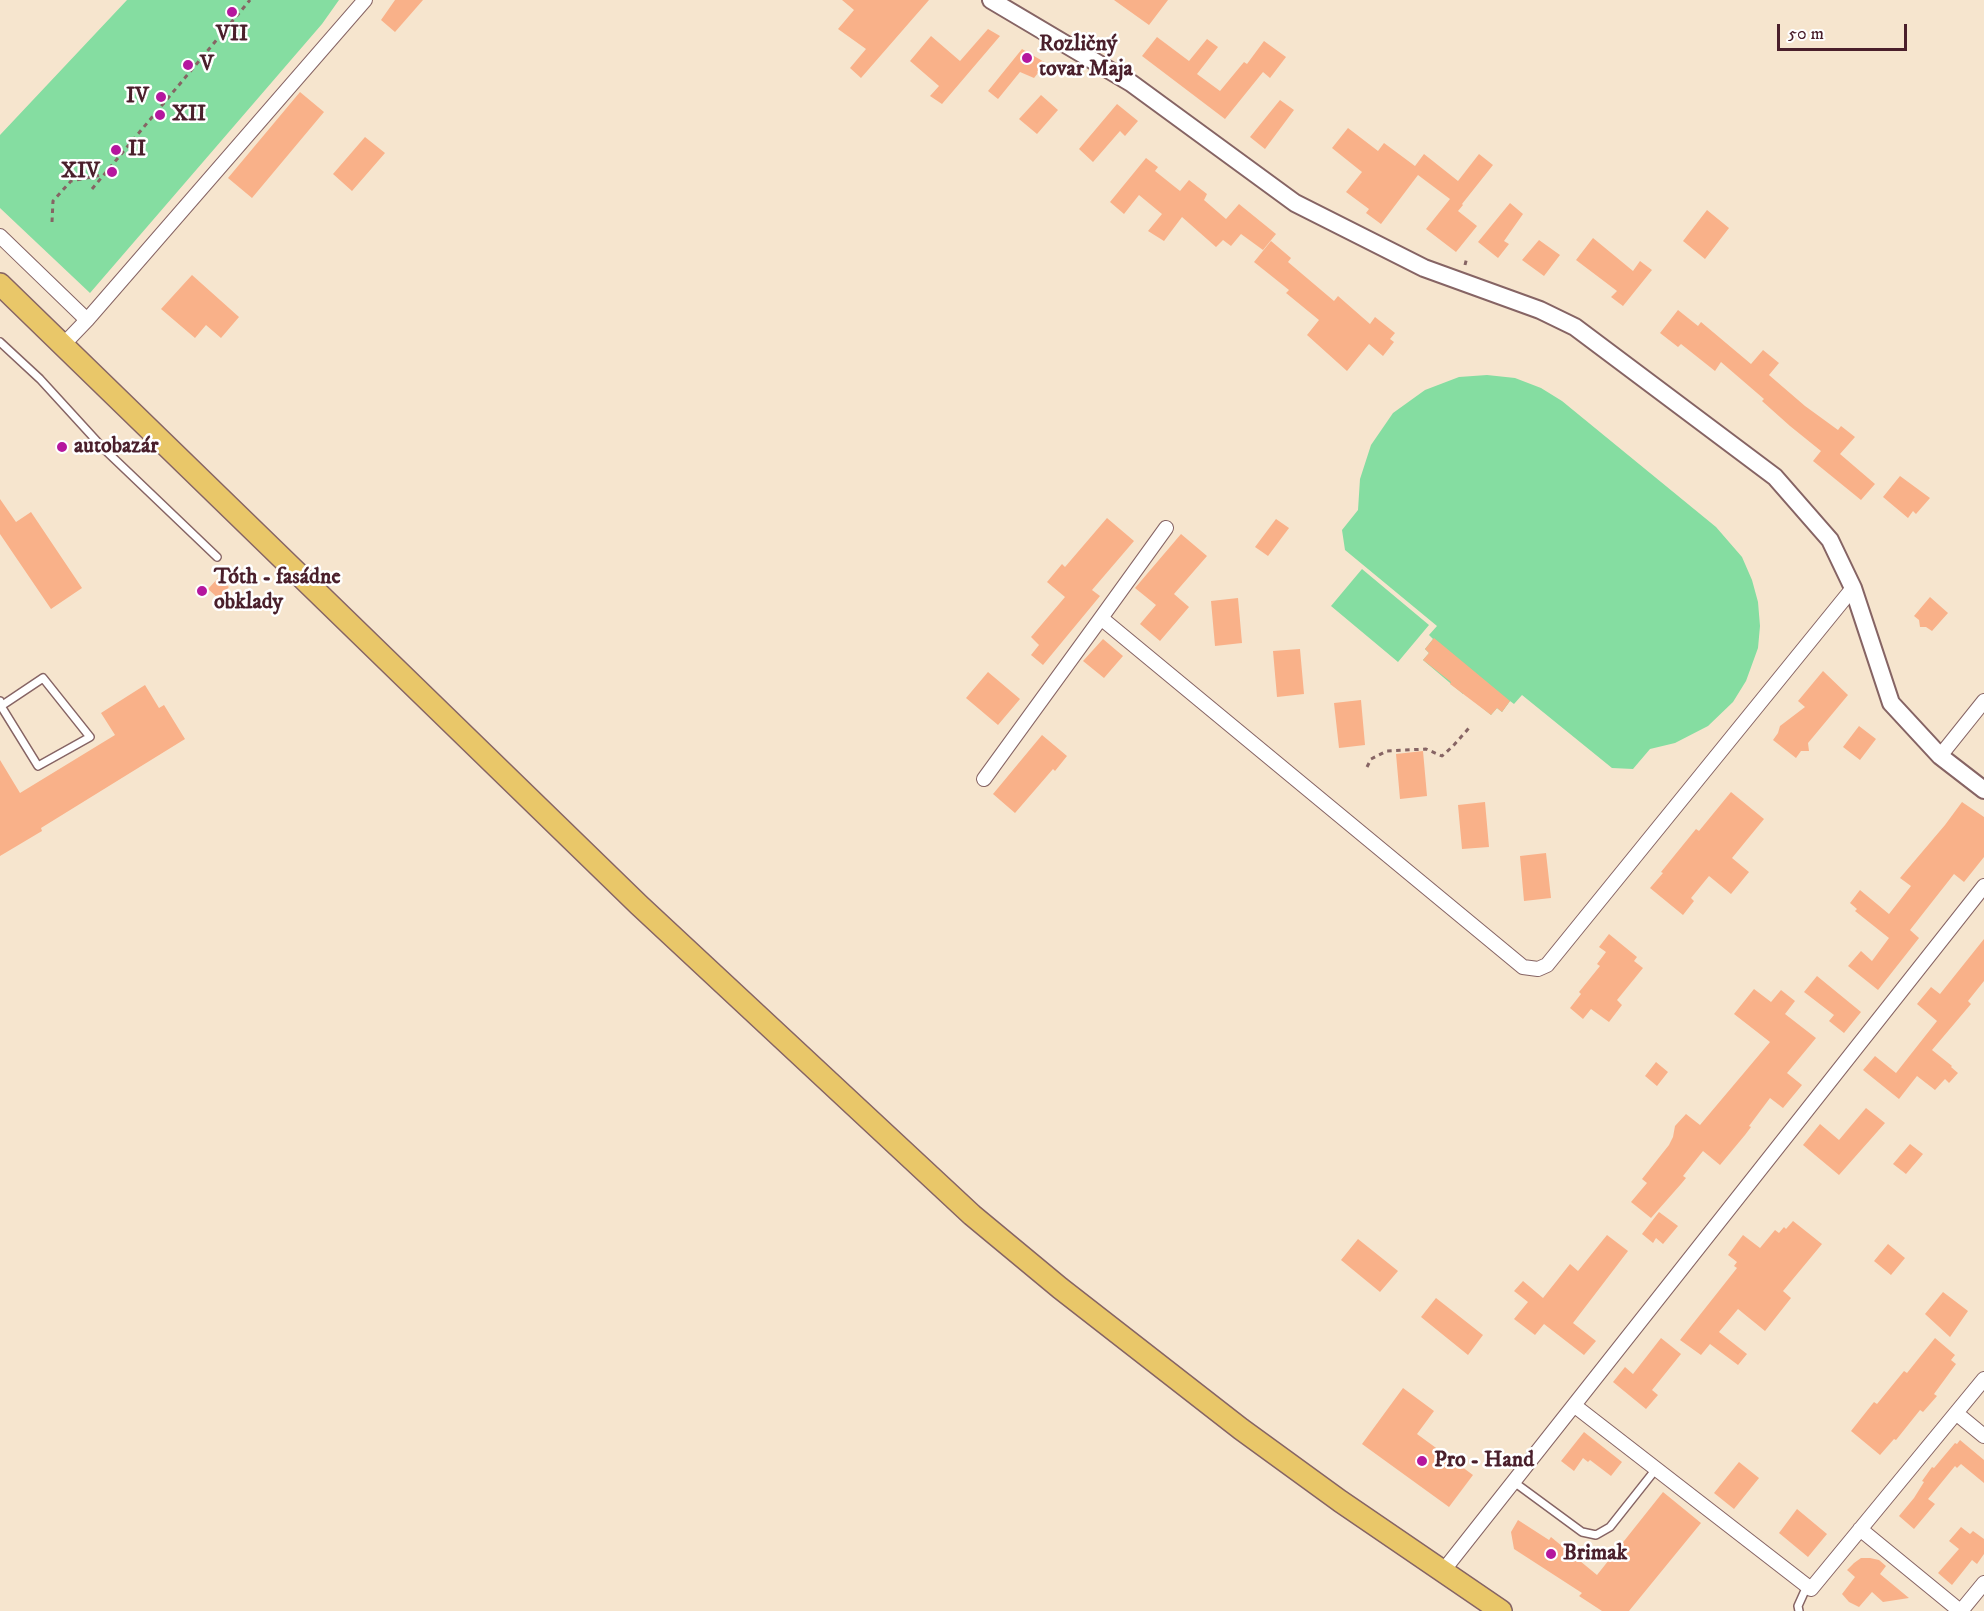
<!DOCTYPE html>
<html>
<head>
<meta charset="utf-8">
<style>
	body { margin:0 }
	#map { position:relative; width:1984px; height:1611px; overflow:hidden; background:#f6e5ce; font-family:"IM FELL DW Pica",serif }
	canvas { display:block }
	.scale { position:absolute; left:1777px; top:24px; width:130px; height:27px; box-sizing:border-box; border:3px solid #4a1f2b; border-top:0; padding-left:8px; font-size:18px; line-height:21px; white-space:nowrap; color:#4a1f2b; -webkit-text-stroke:4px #fff; paint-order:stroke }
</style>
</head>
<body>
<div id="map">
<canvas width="1984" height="1611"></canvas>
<div class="scale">50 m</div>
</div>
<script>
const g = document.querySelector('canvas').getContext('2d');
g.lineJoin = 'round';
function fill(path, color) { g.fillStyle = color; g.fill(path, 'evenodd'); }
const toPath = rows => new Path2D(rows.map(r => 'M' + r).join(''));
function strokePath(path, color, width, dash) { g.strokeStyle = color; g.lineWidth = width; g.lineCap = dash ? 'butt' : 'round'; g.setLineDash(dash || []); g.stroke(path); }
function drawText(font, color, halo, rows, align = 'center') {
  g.font = font + ' "IM FELL DW Pica",serif'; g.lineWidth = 5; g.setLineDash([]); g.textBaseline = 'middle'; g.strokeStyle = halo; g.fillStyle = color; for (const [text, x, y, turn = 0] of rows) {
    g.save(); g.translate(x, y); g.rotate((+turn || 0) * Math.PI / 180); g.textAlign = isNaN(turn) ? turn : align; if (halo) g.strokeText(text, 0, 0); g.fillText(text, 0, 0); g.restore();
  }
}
const green = toPath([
	[127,0,339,0,322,24,90,293,0,208,0,135],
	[1487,375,1515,378,1541,388,1562,401,1716,527,1742,557,1752,580,1758,602,1760,626,1758,648,1746,681,1733,702,1708,726,1675,743,1650,749,1633,769,1612,768,1522,695,1514,704,1510,701,1502,712,1497,708,1491,715,1464,693,1463,694,1423,660,1429,653,1425,649,1433,639,1429,635,1437,626,1345,550,1342,530,1358,510,1360,479,1371,445,1393,413,1425,390,1459,377],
	[1362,569,1429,625,1398,662,1331,606]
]);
const building = toPath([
	[395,0,423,0,395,32,381,20],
	[842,0,929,0,861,78,850,68,866,49,838,29,854,10],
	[1114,0,1168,0,1149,25],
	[988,29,1000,36,942,104,930,96,939,86,910,61,931,36,960,61],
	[1157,37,1189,61,1207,39,1218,47,1197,74,1220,91,1244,62,1247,64,1264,41,1286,57,1270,78,1263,72,1225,119,1142,56],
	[1022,49,1046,63,1034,78,1020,72,998,99,988,91],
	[300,92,324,112,252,198,228,178],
	[1041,95,1058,110,1037,134,1019,119],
	[1280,100,1294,110,1265,149,1250,137],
	[1117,104,1138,121,1125,136,1120,131,1093,162,1079,149],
	[1348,128,1378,151,1384,143,1415,166,1424,154,1458,181,1479,154,1493,165,1462,204,1463,205,1458,211,1477,226,1456,252,1426,229,1450,199,1418,175,1381,224,1366,213,1369,209,1346,192,1362,172,1332,148],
	[365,137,385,153,352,191,333,174],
	[1146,158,1158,167,1155,171,1180,191,1189,180,1207,194,1204,200,1226,219,1239,204,1276,234,1263,250,1241,234,1231,246,1223,240,1216,247,1182,217,1164,241,1148,231,1162,214,1139,195,1124,214,1110,202],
	[1510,203,1523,214,1504,241,1509,244,1498,258,1478,242],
	[1707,210,1729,228,1705,259,1683,241],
	[1593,238,1633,271,1640,261,1652,270,1623,306,1611,297,1617,291,1576,260],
	[1539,240,1560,255,1544,276,1522,260],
	[1271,241,1291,258,1288,262,1334,301,1338,296,1370,324,1375,317,1395,333,1390,339,1394,342,1383,356,1369,344,1347,371,1307,335,1319,320,1286,293,1289,290,1254,262],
	[192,275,239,317,221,338,206,325,195,338,161,309],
	[1678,310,1698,326,1701,322,1751,364,1763,350,1779,363,1769,375,1805,406,1838,430,1841,426,1855,437,1840,454,1875,484,1861,500,1813,461,1821,451,1790,426,1762,401,1764,399,1721,362,1715,371,1681,344,1678,347,1660,333],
	[1900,476,1930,498,1916,514,1913,511,1908,518,1883,497],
	[0,499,16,522,31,512,82,588,51,609,0,534],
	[1107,518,1134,541,1092,590,1100,596,1043,665,1031,655,1039,645,1031,637,1065,597,1047,582,1062,564,1065,567],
	[1276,519,1289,528,1268,556,1255,547],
	[1181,534,1207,556,1174,594,1189,607,1160,641,1140,624,1156,605,1135,588],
	[219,577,229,587,218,598,208,589],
	[1930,597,1948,613,1932,631,1926,627,1920,627,1919,620,1914,616],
	[1238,598,1242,643,1215,646,1211,601],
	[1434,638,1510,701,1502,712,1497,708,1491,715,1450,684,1451,682,1423,660,1429,653,1425,649],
	[1103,639,1123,656,1104,678,1083,661],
	[1300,649,1304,694,1277,697,1273,651],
	[1823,671,1848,695,1808,743,1809,751,1801,751,1796,758,1773,740,1778,733,1780,726,1805,707,1798,701],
	[988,672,1020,699,998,725,966,698],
	[145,685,159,708,164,705,185,739,41,828,42,831,0,856,0,760,20,793,115,735,101,713],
	[1361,700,1365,745,1339,748,1334,703],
	[1859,726,1876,739,1860,760,1843,747],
	[1042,735,1067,756,1055,771,1053,769,1015,813,993,794],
	[1423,751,1427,796,1400,799,1396,754],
	[1731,792,1764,819,1732,858,1749,872,1731,894,1709,876,1691,898,1694,901,1683,915,1650,888,1663,873,1661,872,1696,829,1699,831],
	[1485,802,1489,847,1462,849,1458,805],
	[1962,802,1984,817,1984,857,1964,882,1954,874,1910,930,1919,938,1878,990,1848,966,1861,951,1872,961,1889,938,1855,911,1857,909,1850,903,1860,890,1889,914,1911,886,1900,878,1945,825],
	[1546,853,1551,898,1524,901,1520,856],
	[1609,934,1637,957,1634,961,1643,968,1617,1000,1622,1005,1609,1022,1591,1009,1583,1019,1570,1008,1581,994,1579,992,1600,966,1597,964,1606,952,1599,947],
	[1984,939,1984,981,1968,1001,1971,1004,1932,1050,1952,1066,1951,1067,1958,1073,1949,1083,1945,1079,1935,1090,1917,1076,1899,1099,1863,1070,1875,1056,1896,1073,1937,1021,1917,1004,1931,987,1940,994],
	[1817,976,1861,1012,1844,1033,1829,1021,1834,1015,1804,992],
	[1754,989,1771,1002,1781,990,1795,1001,1785,1014,1816,1038,1787,1073,1802,1085,1783,1108,1770,1098,1749,1126,1751,1127,1745,1135,1720,1165,1703,1151,1683,1176,1686,1178,1681,1184,1651,1218,1631,1202,1647,1183,1642,1179,1669,1145,1673,1137,1675,1126,1686,1114,1700,1125,1770,1042,1734,1014],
	[1656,1062,1668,1072,1657,1086,1645,1076],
	[1866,1108,1885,1123,1839,1175,1803,1145,1820,1124,1839,1140],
	[1910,1144,1923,1154,1906,1174,1893,1164],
	[1659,1212,1678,1226,1663,1244,1656,1238,1653,1243,1642,1234],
	[1793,1221,1822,1244,1783,1291,1791,1298,1765,1331,1738,1309,1719,1332,1747,1354,1738,1365,1710,1344,1701,1355,1680,1340,1737,1268,1734,1266,1737,1262,1728,1255,1743,1235,1760,1248,1775,1230,1779,1233,1784,1227,1786,1229],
	[1607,1235,1628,1251,1573,1323,1596,1341,1584,1355,1544,1324,1535,1335,1514,1319,1528,1302,1514,1291,1523,1281,1543,1298,1570,1264,1578,1271],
	[1358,1239,1398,1271,1380,1292,1341,1260],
	[1888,1244,1905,1258,1891,1275,1874,1261],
	[1943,1292,1968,1311,1950,1337,1925,1314],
	[1436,1298,1483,1335,1468,1355,1421,1317],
	[1661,1338,1681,1354,1652,1390,1658,1395,1646,1409,1613,1382,1625,1367,1633,1374],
	[1935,1338,1955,1355,1951,1360,1956,1364,1934,1394,1937,1396,1923,1412,1920,1410,1896,1440,1894,1439,1880,1455,1851,1431,1874,1402,1877,1404,1904,1371,1907,1373],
	[1403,1388,1434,1411,1417,1434,1473,1475,1449,1507,1362,1444],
	[1584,1432,1622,1462,1611,1476,1590,1460,1588,1462,1583,1458,1574,1471,1561,1461],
	[1960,1440,1984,1460,1984,1483,1961,1464,1957,1468,1955,1466,1928,1499,1935,1504,1914,1529,1899,1516,1914,1498,1924,1482,1922,1481,1932,1467,1934,1468,1955,1443,1957,1444],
	[1739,1462,1759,1478,1734,1509,1714,1493],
	[1663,1492,1701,1523,1629,1611,1602,1611,1579,1596,1582,1593,1514,1549,1511,1532,1518,1520,1549,1540,1551,1537,1597,1575],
	[1797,1509,1827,1534,1808,1557,1779,1533],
	[1961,1527,1970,1534,1973,1531,1984,1539,1984,1554,1977,1564,1972,1560,1952,1585,1938,1573,1959,1549,1949,1541],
	[1861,1558,1870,1558,1879,1560,1886,1566,1880,1574,1909,1598,1883,1602,1872,1592,1859,1607,1849,1602,1842,1594,1855,1577,1847,1570,1854,1563]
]);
const path = toPath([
	[92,189,250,0],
	[52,222,53,201,71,181,102,175],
	[1465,265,1467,257],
	[1367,767,1371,759,1387,751,1426,749,1442,756,1453,746,1469,728]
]);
const service = toPath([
	[0,342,40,379,104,449,217,557],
	[0,701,1,706,38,766,90,737,43,678,1,706,0,707],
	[1514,1482,1582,1532,1596,1535,1610,1527,1656,1469],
	[1799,1611,1798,1606,1807,1586]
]);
const minor = toPath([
	[0,236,87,320],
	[63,345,87,320,365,0],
	[1101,618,1166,528],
	[1940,756,1984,701],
	[984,779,1101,618,1523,967,1538,969,1547,965,1853,588],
	[1575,1406,1811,1589,1984,1379],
	[1956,1413,1984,1436],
	[1860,1529,1960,1611],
	[1443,1571,1984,886],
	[1961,1611,1984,1583]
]);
const tertiary = toPath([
	[991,0,1131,83,1295,203,1424,268,1540,310,1575,327,1775,477,1830,540,1853,588,1891,703,1940,756,1984,790]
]);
const primary = toPath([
	[0,284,639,905,972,1215,1060,1288,1241,1429,1340,1501,1501,1611]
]);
const markers = [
	[232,12,6,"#b5179e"],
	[1027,58,6,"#b5179e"],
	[188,65,6,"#b5179e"],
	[161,97,6,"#b5179e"],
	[160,115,6,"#b5179e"],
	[116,150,6,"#b5179e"],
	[112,172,6,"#b5179e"],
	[62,447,6,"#b5179e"],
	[202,591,6,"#b5179e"],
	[1422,1461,6,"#b5179e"],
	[1551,1554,6,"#b5179e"]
];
const poiNames = [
	["VII",232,35,"center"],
	["Rozličný",1039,45],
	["tovar Maja",1039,70],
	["V",200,65],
	["IV",149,97,"right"],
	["XII",172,115],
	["II",128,150],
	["XIV",100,172,"right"],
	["autobazár",74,447],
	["Tóth - fasádne",214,578],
	["obklady",214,603],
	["Pro - Hand",1434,1461],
	["Brimak",1563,1554]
];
fill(green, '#85dda1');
fill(building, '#f9b189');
strokePath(service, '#866464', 10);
strokePath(minor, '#866464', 16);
strokePath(tertiary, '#866464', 20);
strokePath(primary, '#866464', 24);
strokePath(path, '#866464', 3, [4.5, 4.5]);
strokePath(service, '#fff', 7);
strokePath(minor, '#fff', 14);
strokePath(tertiary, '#fff', 16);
strokePath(primary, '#e9c769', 21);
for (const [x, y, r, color] of markers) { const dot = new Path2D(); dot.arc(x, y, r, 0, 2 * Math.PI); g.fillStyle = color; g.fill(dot); strokePath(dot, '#fff', 2); }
drawText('bold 22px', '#4a1f2b', '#fff', poiNames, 'left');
</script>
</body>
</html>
